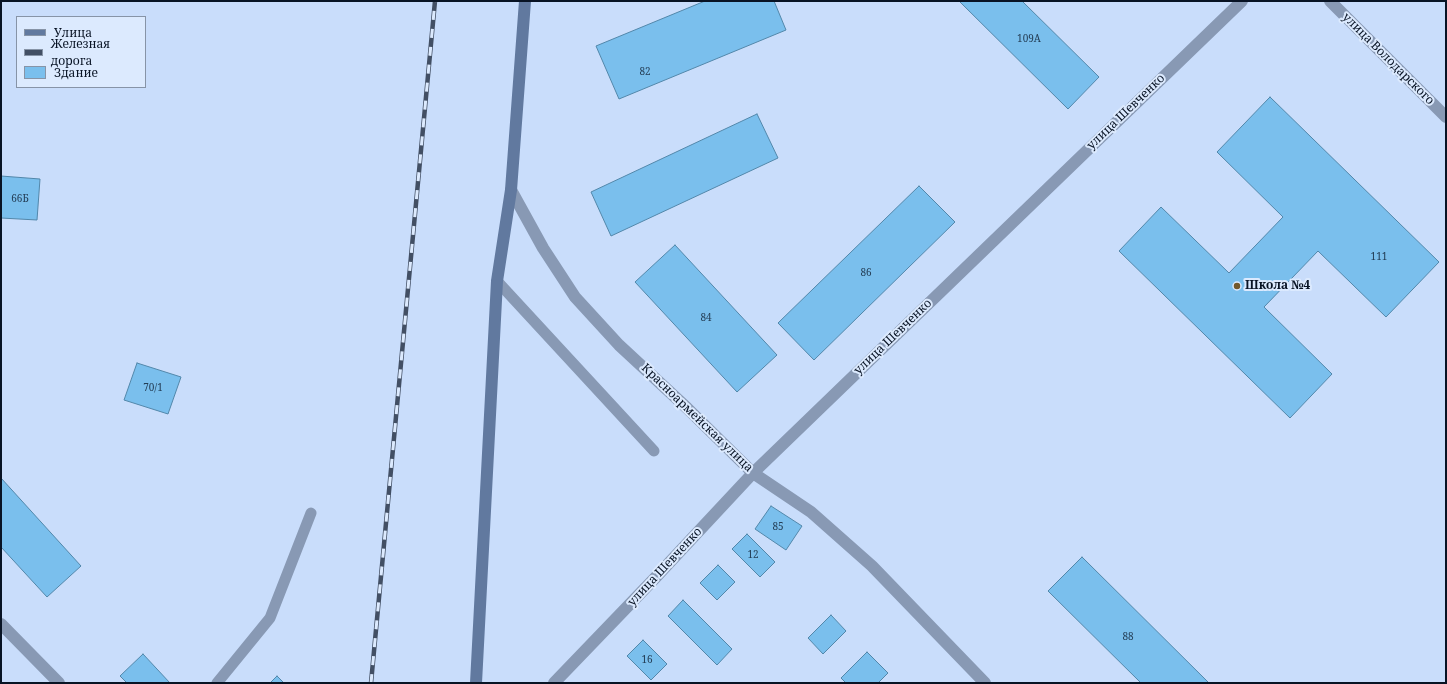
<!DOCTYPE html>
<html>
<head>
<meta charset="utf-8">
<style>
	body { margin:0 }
	#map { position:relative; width:1447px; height:684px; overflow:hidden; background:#c9ddfb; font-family:"Noto Serif",serif }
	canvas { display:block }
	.frame { position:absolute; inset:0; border:2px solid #081324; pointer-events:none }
	.legend { position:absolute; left:16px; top:16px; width:130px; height:72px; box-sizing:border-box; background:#dceafe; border:1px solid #8794a7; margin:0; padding:5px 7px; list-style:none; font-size:12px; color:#081324 }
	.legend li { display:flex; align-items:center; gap:8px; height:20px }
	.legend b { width:20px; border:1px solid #8794a7 }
</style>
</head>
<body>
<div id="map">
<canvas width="1447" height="684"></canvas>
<div class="frame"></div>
<ul class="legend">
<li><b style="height:5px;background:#61799f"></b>Улица</li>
<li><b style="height:5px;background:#424f64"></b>Железная дорога</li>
<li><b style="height:11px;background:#7abfed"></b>Здание</li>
</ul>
</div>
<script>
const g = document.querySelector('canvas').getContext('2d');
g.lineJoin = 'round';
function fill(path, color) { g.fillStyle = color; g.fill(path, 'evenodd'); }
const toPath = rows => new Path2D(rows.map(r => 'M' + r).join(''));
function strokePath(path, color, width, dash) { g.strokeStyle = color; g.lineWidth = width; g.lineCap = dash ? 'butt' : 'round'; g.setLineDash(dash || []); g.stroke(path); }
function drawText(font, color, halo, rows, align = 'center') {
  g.font = font + ' "Noto Serif",serif'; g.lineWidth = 4; g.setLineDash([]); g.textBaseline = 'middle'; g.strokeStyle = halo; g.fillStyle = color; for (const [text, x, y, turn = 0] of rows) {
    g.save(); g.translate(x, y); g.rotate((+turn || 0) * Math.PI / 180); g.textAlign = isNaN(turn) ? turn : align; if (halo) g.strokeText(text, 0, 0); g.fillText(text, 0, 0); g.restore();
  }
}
const building = toPath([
	[705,1,774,1,786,30,619,99,596,46,705,1],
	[959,1,1022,1,1099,77,1068,109,959,1],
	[1270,97,1439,262,1386,317,1318,251,1264,307,1332,374,1290,418,1119,251,1161,207,1229,273,1283,217,1217,152,1270,97],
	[757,114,778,158,611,236,591,192,757,114],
	[1,176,40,179,37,220,1,218,1,176],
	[919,186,955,222,814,360,778,323,919,186],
	[675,245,777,355,737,392,635,282,675,245],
	[137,363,181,377,168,414,124,400,137,363],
	[1,478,81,566,47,597,1,547,1,478],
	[771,506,802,526,786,550,755,529,771,506],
	[747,534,775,562,760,577,732,549,747,534],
	[1082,557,1209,683,1141,683,1048,591,1082,557],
	[718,565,735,582,717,600,700,583,718,565],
	[683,600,732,649,717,665,668,616,683,600],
	[831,615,846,631,823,654,808,638,831,615],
	[643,640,667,664,651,680,627,656,643,640],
	[867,652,888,673,878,683,846,683,841,678,867,652],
	[143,654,170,683,127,683,120,676,143,654],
	[277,676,284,683,270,683,277,676]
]);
const lane = toPath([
	[497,281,654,451],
	[217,683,270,618,311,513]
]);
const street = toPath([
	[1330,1,1446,117],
	[511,190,543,248,575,297,619,345,687,408,753,473,811,512,872,566,985,683],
	[1,624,59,683],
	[554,683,655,578,753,473,1242,1]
]);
const secondary = toPath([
	[476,683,497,281,511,190,525,1]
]);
const rail = toPath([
	[371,683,435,1]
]);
const markers = [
	[1237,286,4,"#72572a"]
];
const numberNames = [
	["109А",1029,39],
	["82",645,72],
	["66Б",20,199],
	["111",1379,257],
	["86",866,273],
	["84",706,318],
	["70/1",153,388],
	["85",778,527],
	["12",753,555],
	["88",1128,637],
	["16",647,660]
];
const streetNames = [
	["улица Володарского",1388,59,45],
	["улица Шевченко",1126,112,-44],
	["улица Шевченко",893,337,-44],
	["Красноармейская улица",697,418,44],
	["улица Шевченко",665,567,-47]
];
const poiNames = [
	["Школа №4",1245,286]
];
fill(building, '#7abfed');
strokePath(building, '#5287aa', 1);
strokePath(lane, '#8899b4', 11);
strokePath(street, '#8899b4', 12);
strokePath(secondary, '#61799f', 12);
strokePath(rail, '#424f64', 4.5);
strokePath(rail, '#dceafe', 3, [9]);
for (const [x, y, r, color] of markers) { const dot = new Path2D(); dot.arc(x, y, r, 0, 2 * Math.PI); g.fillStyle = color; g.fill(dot); strokePath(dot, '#dceafe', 1.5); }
drawText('10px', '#243e56', null, numberNames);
drawText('12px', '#081324', '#dceafe', streetNames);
drawText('bold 12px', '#081324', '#dceafe', poiNames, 'left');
</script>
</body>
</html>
